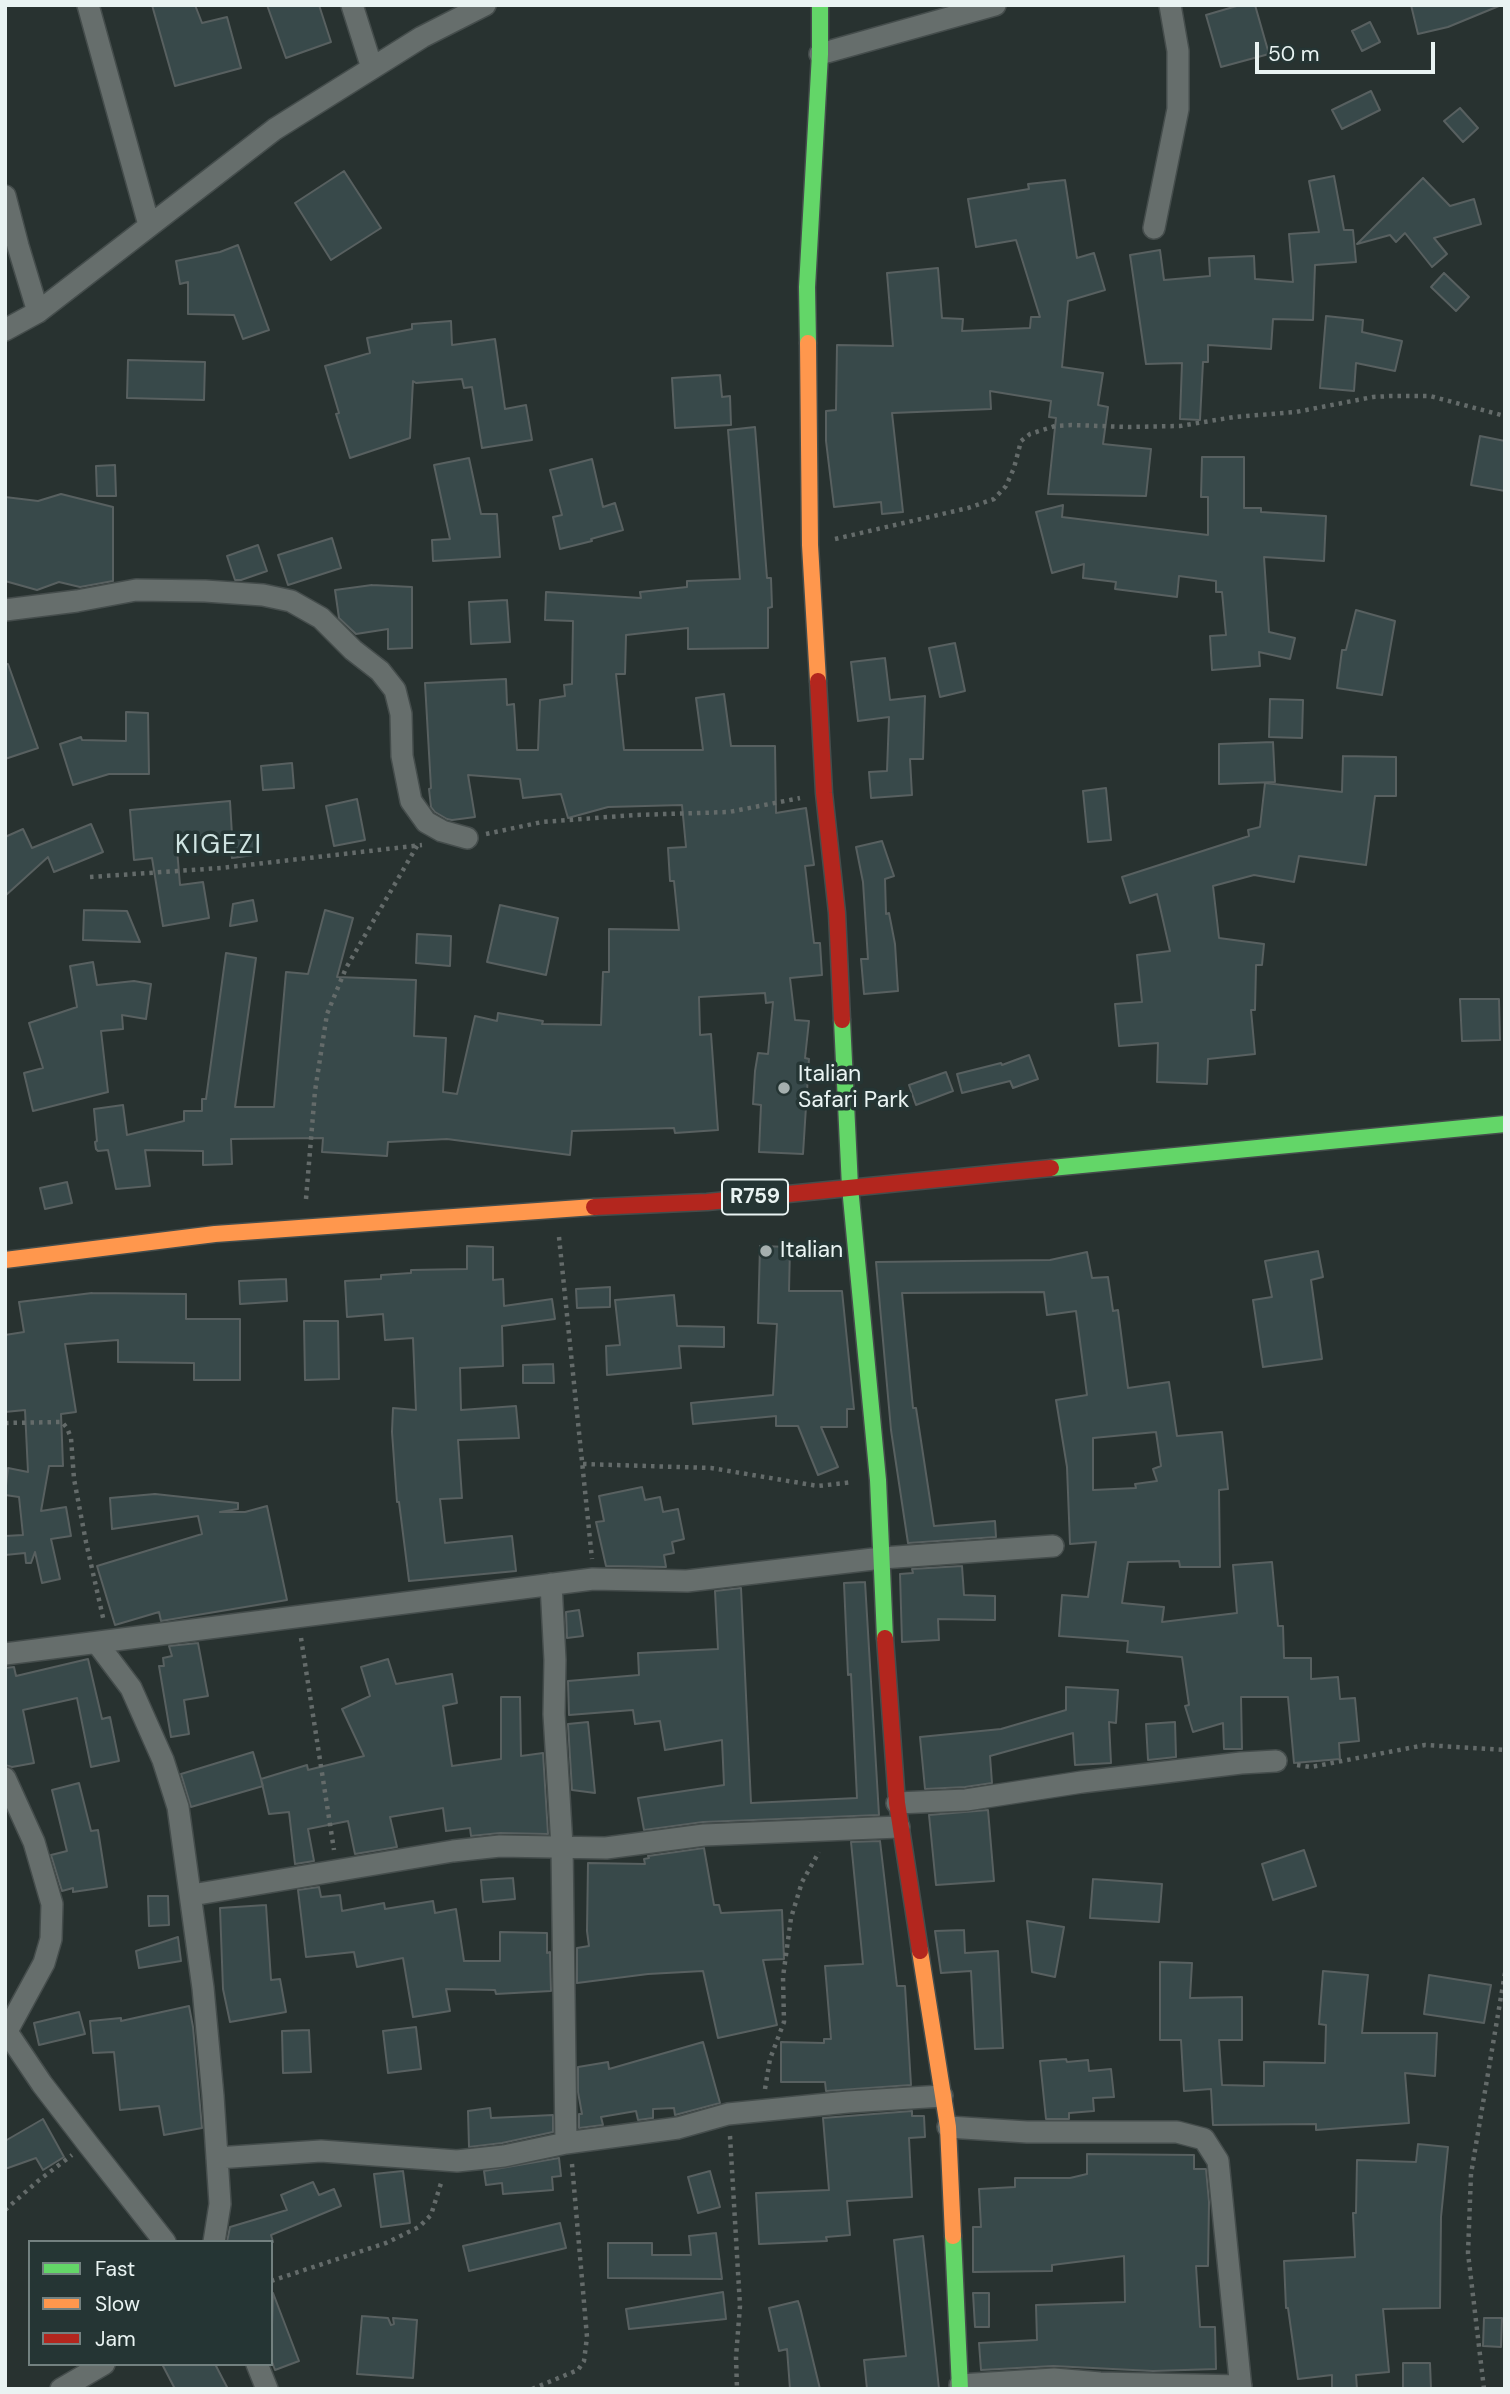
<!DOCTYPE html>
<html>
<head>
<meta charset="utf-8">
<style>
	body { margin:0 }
	#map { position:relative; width:1510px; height:2394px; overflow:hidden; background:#283230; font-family:"DM Sans",sans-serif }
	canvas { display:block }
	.frame { position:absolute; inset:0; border:7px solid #e9f3f2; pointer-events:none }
	.legend { position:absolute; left:28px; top:2240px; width:245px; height:126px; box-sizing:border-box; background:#253534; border:2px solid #738180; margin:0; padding:9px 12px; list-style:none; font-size:21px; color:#e9f3f2 }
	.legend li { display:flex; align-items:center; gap:14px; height:35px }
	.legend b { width:35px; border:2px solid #738180 }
	.scale { position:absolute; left:1255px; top:42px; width:180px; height:32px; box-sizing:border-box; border:4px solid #e9f3f2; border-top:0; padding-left:9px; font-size:21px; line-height:24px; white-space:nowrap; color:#e9f3f2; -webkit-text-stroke:5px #253534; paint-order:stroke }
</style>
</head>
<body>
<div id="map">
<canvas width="1510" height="2394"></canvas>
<div class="frame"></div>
<ul class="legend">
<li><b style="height:9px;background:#63d668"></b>Fast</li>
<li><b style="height:9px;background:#ff974d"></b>Slow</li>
<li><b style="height:9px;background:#b3261e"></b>Jam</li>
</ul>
<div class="scale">50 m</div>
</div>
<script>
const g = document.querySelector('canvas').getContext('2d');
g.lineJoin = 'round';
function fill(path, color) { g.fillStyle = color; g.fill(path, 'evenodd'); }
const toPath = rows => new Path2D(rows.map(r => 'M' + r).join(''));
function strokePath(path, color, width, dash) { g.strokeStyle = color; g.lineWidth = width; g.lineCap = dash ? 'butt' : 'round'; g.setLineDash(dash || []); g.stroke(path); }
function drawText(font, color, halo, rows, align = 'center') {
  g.font = font + ' "DM Sans",sans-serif'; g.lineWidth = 7; g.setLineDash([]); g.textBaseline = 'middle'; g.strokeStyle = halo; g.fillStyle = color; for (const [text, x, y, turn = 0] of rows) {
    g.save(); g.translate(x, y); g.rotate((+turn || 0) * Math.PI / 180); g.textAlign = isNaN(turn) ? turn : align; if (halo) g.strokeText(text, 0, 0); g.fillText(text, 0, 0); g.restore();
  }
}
const building = toPath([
	[152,5,195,5,202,23,227,17,241,68,175,86,152,5],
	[267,5,319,5,331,42,286,58,267,5],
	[1240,5,1255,5,1269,54,1221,67,1206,15,1240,5],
	[1411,5,1499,5,1499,6,1448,27,1418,34,1411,5],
	[1370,22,1380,42,1362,51,1352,31,1370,22],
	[1371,91,1380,110,1342,129,1332,110,1371,91],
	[1460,108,1478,128,1463,142,1444,121,1460,108],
	[344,171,381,228,331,260,295,203,344,171],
	[1334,176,1344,230,1353,230,1356,262,1315,265,1313,320,1273,319,1271,349,1208,345,1208,362,1203,362,1200,420,1180,419,1182,363,1146,364,1130,255,1160,250,1164,280,1210,276,1209,258,1254,256,1255,279,1293,282,1289,234,1319,232,1309,181,1334,176],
	[1423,178,1450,206,1474,199,1481,224,1434,238,1447,254,1432,267,1405,233,1396,242,1390,235,1357,244,1423,178],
	[1065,180,1077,258,1094,253,1105,290,1068,301,1062,367,1103,373,1098,405,1108,407,1103,444,1151,449,1146,496,1048,494,1056,418,1049,417,1051,401,990,391,991,409,892,413,903,512,882,514,881,502,834,507,826,441,826,411,836,410,837,345,893,346,887,273,938,268,942,318,963,319,962,331,1030,328,1031,317,1040,317,1016,240,976,247,968,199,1029,189,1028,184,1065,180],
	[238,245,269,330,243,339,234,315,188,314,188,282,180,284,176,261,220,252,238,245],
	[1444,273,1469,297,1456,311,1431,287,1444,273],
	[1326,316,1363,320,1362,332,1402,341,1395,371,1356,363,1354,391,1320,388,1326,316],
	[451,321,452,345,495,339,505,409,526,405,532,440,482,448,472,387,464,388,462,379,416,383,413,381,410,438,350,458,336,414,339,413,325,366,370,353,367,338,412,329,412,324,451,321],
	[128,360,205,362,204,400,127,398,128,360],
	[720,375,722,397,730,396,731,425,675,428,672,378,720,375],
	[755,427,767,578,771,578,772,607,768,608,768,648,688,649,688,628,626,635,625,674,616,674,624,750,703,750,696,698,724,694,731,746,775,746,776,813,806,808,814,865,805,866,814,943,820,943,822,975,790,978,795,1020,809,1021,805,1058,809,1059,803,1154,759,1152,761,1105,753,1104,755,1071,758,1053,768,1054,773,1002,766,1003,765,993,699,997,700,1035,711,1034,718,1130,675,1133,674,1128,572,1131,570,1155,447,1139,388,1142,387,1156,322,1152,323,1138,231,1139,232,1164,203,1165,203,1151,145,1150,150,1186,116,1189,108,1150,98,1151,96,1149,95,1142,97,1141,94,1109,123,1105,127,1135,184,1121,184,1111,202,1111,202,1099,206,1099,226,953,256,958,235,1107,274,1107,286,972,308,974,325,910,353,918,337,977,416,980,414,1036,446,1038,443,1092,457,1094,475,1016,497,1021,498,1013,543,1021,542,1024,601,1025,603,972,609,972,609,929,679,930,674,881,670,881,668,848,686,847,682,805,608,807,568,818,561,794,523,798,520,779,468,775,475,817,452,820,447,819,435,812,431,807,429,789,431,788,425,683,506,679,507,705,514,704,517,750,538,750,540,700,565,696,564,685,572,684,573,621,545,620,546,592,641,598,640,592,687,587,687,581,740,579,728,430,755,427],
	[1480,436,1505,441,1505,491,1471,485,1480,436],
	[1202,457,1244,457,1244,508,1261,508,1261,512,1326,516,1324,561,1264,557,1269,632,1295,638,1290,659,1259,652,1260,666,1212,670,1210,636,1226,635,1222,592,1216,592,1216,581,1179,576,1177,597,1115,589,1116,582,1083,578,1084,564,1052,573,1036,512,1063,505,1062,517,1208,535,1208,497,1201,497,1202,457],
	[469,458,481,514,497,514,500,557,433,561,432,540,450,539,434,465,469,458],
	[592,459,603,507,615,503,623,530,591,539,592,541,560,549,553,517,562,515,550,470,592,459],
	[115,465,116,496,97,496,96,466,115,465],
	[61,494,113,507,113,581,80,587,59,582,37,590,5,581,5,497,38,501,61,494],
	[332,538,341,568,288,585,278,555,332,538],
	[258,545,267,571,241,580,235,580,227,556,258,545],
	[372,585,412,587,412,648,388,649,388,629,356,634,339,618,335,590,372,585],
	[507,600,510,642,471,644,469,602,507,600],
	[1356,610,1395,621,1382,695,1337,688,1342,650,1346,650,1356,610],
	[955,643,965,691,940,697,929,648,955,643],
	[885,658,890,700,925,696,923,759,910,759,912,795,871,798,869,772,887,771,889,717,858,721,851,662,885,658],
	[5,664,8,664,38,748,5,759,5,664],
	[1270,699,1303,700,1302,738,1269,737,1270,699],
	[126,712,148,713,149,774,109,774,73,785,60,744,81,737,82,740,126,741,126,712],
	[1273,742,1275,782,1219,784,1219,744,1273,742],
	[1343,756,1396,757,1396,796,1375,796,1366,865,1299,856,1294,882,1254,875,1213,886,1219,938,1264,944,1262,965,1256,965,1255,1010,1251,1010,1255,1054,1208,1059,1207,1084,1157,1082,1158,1043,1119,1046,1115,1004,1142,1002,1137,955,1170,951,1157,894,1130,903,1122,877,1249,836,1248,830,1260,827,1265,783,1342,792,1343,756],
	[292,763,294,788,263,790,261,766,292,763],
	[1106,788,1111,840,1088,842,1083,791,1106,788],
	[357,799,365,840,334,846,326,806,357,799],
	[230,801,232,835,176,837,180,885,203,882,209,918,163,926,152,858,134,860,130,810,230,801],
	[91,824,103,852,54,872,48,857,5,896,5,837,23,829,32,848,91,824],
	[258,834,261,854,232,858,229,839,258,834],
	[882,841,894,876,885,879,886,914,889,913,895,944,898,991,864,994,861,959,868,959,863,882,856,847,882,841],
	[253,900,257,921,230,926,233,904,253,900],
	[500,905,558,918,546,975,487,962,500,905],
	[84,910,127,911,140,942,83,940,84,910],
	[417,934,451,936,450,966,416,963,417,934],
	[93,962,97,985,134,981,151,984,146,1019,122,1015,123,1029,101,1031,108,1092,33,1111,24,1073,43,1068,29,1023,77,1007,70,966,93,962],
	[1460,999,1499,999,1500,1040,1462,1041,1460,999],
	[1029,1055,1038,1079,1013,1088,1010,1081,962,1093,957,1074,1001,1063,1002,1065,1029,1055],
	[946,1072,953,1091,916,1105,909,1085,946,1072],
	[67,1182,72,1203,45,1209,40,1188,67,1182],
	[467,1246,493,1247,493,1280,503,1279,504,1306,552,1299,555,1319,502,1326,503,1366,460,1368,461,1410,516,1406,519,1438,458,1440,462,1498,440,1499,445,1543,512,1536,516,1571,409,1581,399,1502,397,1502,392,1432,393,1408,416,1410,413,1338,385,1340,383,1314,347,1317,345,1281,381,1279,381,1275,411,1273,411,1270,467,1269,467,1246],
	[760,1246,790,1247,789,1291,842,1291,854,1409,847,1409,847,1427,821,1427,838,1467,818,1475,798,1426,776,1426,776,1416,693,1424,691,1403,773,1395,777,1324,758,1323,760,1246],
	[1318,1251,1323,1277,1311,1280,1322,1359,1263,1367,1253,1300,1272,1297,1265,1261,1318,1251],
	[1087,1252,1092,1278,1108,1277,1113,1311,1118,1310,1128,1388,1169,1382,1177,1436,1222,1432,1228,1489,1219,1490,1220,1567,1180,1567,1179,1561,1128,1562,1122,1603,1164,1607,1162,1622,1237,1613,1233,1565,1272,1562,1278,1626,1283,1626,1284,1658,1311,1658,1311,1679,1338,1677,1340,1699,1355,1698,1359,1741,1339,1743,1340,1759,1294,1763,1288,1697,1241,1697,1242,1749,1224,1749,1223,1723,1193,1732,1185,1706,1189,1705,1182,1657,1127,1652,1128,1641,1059,1636,1062,1595,1088,1597,1096,1542,1070,1544,1067,1467,1056,1400,1087,1395,1076,1311,1047,1315,1044,1292,902,1293,913,1408,916,1408,934,1526,995,1521,996,1537,908,1543,891,1430,876,1262,1050,1260,1087,1252],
	[1156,1432,1161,1466,1153,1469,1157,1481,1135,1484,1136,1488,1093,1490,1093,1438,1156,1432],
	[286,1279,287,1301,240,1304,239,1281,286,1279],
	[610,1287,610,1307,577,1308,576,1289,610,1287],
	[92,1293,186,1294,186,1319,240,1319,240,1380,194,1380,194,1363,118,1362,118,1340,65,1344,76,1412,61,1414,63,1466,49,1466,41,1511,66,1507,71,1536,51,1539,60,1579,42,1583,35,1552,31,1563,26,1563,25,1553,5,1555,5,1536,23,1535,19,1497,5,1495,8,1468,28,1472,25,1410,5,1412,5,1335,24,1332,19,1302,92,1293],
	[674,1295,677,1326,724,1327,724,1347,679,1346,681,1368,607,1375,606,1346,620,1345,615,1300,674,1295],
	[304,1321,338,1321,339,1379,305,1380,304,1321],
	[553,1364,554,1383,523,1383,523,1365,553,1364],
	[642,1487,645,1500,660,1497,663,1512,678,1509,684,1539,672,1542,674,1553,664,1555,666,1567,606,1566,596,1522,604,1521,599,1496,642,1487],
	[155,1494,238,1503,238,1509,220,1512,245,1512,267,1506,287,1600,161,1621,159,1612,115,1625,97,1566,202,1534,198,1516,112,1529,110,1498,155,1494],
	[962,1566,964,1595,995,1596,995,1620,938,1619,939,1640,902,1642,900,1574,913,1573,912,1569,962,1566],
	[865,1582,879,1815,703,1822,644,1830,638,1798,724,1785,722,1740,665,1750,660,1721,635,1724,633,1710,569,1715,568,1681,639,1675,638,1653,718,1649,715,1591,741,1588,751,1803,857,1798,851,1674,848,1675,844,1583,865,1582],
	[579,1610,583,1636,567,1638,566,1612,579,1610],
	[198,1643,208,1696,184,1700,189,1734,171,1737,159,1666,164,1666,163,1658,172,1656,169,1646,198,1643],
	[88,1659,102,1719,110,1717,119,1761,91,1767,77,1698,23,1710,34,1763,12,1767,5,1765,5,1668,14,1667,16,1676,88,1659],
	[388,1659,396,1684,452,1674,457,1703,443,1706,452,1766,501,1759,501,1697,520,1697,521,1756,543,1753,548,1834,500,1833,471,1836,470,1828,446,1831,443,1808,390,1817,397,1847,355,1854,348,1821,308,1829,314,1861,295,1864,289,1812,269,1814,261,1779,307,1765,308,1770,364,1756,342,1709,370,1696,361,1667,388,1659],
	[1066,1687,1118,1690,1116,1723,1109,1722,1111,1763,1075,1765,1073,1733,990,1756,992,1783,965,1787,925,1789,920,1737,1001,1729,1066,1710,1066,1687],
	[588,1722,595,1793,572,1790,568,1724,588,1722],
	[1175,1722,1176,1757,1148,1760,1146,1724,1175,1722],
	[253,1752,263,1786,191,1807,181,1774,253,1752],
	[79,1783,91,1831,98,1830,107,1887,73,1892,73,1888,62,1891,51,1855,67,1851,52,1790,79,1783],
	[988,1810,994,1881,936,1885,929,1815,988,1810],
	[880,1841,897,1986,905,1986,911,2085,826,2091,825,2082,781,2082,781,2042,824,2043,824,2039,831,2039,825,1966,863,1964,851,1842,880,1841],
	[704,1848,714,1905,719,1905,721,1913,782,1910,784,1959,763,1960,777,2025,718,2038,703,1971,648,1974,577,1983,577,1948,589,1946,587,1931,588,1863,645,1864,644,1859,649,1858,648,1856,704,1848],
	[1304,1850,1316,1886,1273,1900,1262,1864,1304,1850],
	[513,1878,515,1899,483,1902,481,1880,513,1878],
	[1093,1879,1162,1884,1159,1922,1090,1918,1093,1879],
	[319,1887,321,1897,340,1895,342,1911,384,1903,385,1909,433,1901,435,1913,456,1909,464,1961,500,1961,500,1932,547,1933,547,1953,550,1952,551,1991,496,1994,495,1990,446,1989,450,2011,413,2017,403,1958,357,1967,354,1952,306,1957,298,1890,319,1887],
	[148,1896,168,1896,169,1925,149,1926,148,1896],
	[266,1905,271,1980,280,1979,286,2012,230,2022,223,1989,220,1908,266,1905],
	[1027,1921,1064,1927,1055,1977,1032,1972,1027,1921],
	[964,1930,965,1953,998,1951,1003,2048,975,2049,971,1971,941,1973,935,1931,964,1930],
	[178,1937,181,1961,139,1968,136,1951,178,1937],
	[1160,1962,1192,1963,1190,1998,1242,1997,1242,2040,1219,2040,1222,2085,1264,2086,1264,2062,1325,2063,1326,2025,1319,2024,1323,1971,1368,1975,1362,2033,1437,2033,1435,2076,1405,2073,1409,2123,1316,2130,1316,2124,1213,2125,1211,2089,1184,2091,1181,2040,1160,2040,1160,1962],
	[1429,1975,1491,1985,1484,2023,1424,2014,1429,1975],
	[189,2006,193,2027,202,2128,164,2135,159,2106,120,2110,114,2052,93,2053,90,2021,121,2018,121,2021,189,2006],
	[79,2012,85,2034,39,2045,34,2023,79,2012],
	[416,2027,421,2069,388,2073,383,2031,416,2027],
	[309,2030,311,2072,283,2073,282,2031,309,2030],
	[703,2042,720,2103,675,2115,674,2108,653,2109,653,2118,638,2120,636,2111,601,2117,603,2125,579,2128,579,2114,582,2114,578,2092,578,2067,608,2062,609,2069,703,2042],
	[1066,2059,1067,2062,1088,2060,1089,2071,1111,2069,1114,2097,1093,2098,1094,2111,1069,2113,1069,2119,1046,2119,1040,2061,1066,2059],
	[490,2108,491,2118,553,2115,553,2132,502,2143,469,2147,468,2111,490,2108],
	[912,2111,912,2116,924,2116,925,2137,909,2138,912,2197,847,2201,850,2235,826,2237,827,2241,759,2244,756,2193,829,2190,823,2118,912,2111],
	[43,2119,64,2157,43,2170,36,2158,5,2169,5,2141,43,2119],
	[1418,2144,1448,2147,1441,2217,1440,2308,1383,2309,1389,2372,1356,2375,1357,2389,1332,2389,1332,2375,1298,2379,1288,2308,1286,2308,1284,2261,1355,2257,1353,2213,1356,2213,1357,2160,1416,2162,1418,2144],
	[1087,2154,1194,2155,1194,2169,1206,2169,1209,2202,1208,2266,1196,2266,1200,2327,1215,2327,1216,2369,1153,2371,1053,2366,981,2370,979,2343,1037,2340,1036,2305,1125,2302,1124,2256,1052,2265,1052,2271,973,2272,973,2227,981,2227,979,2189,1015,2187,1015,2178,1070,2178,1087,2174,1087,2154],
	[559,2158,561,2176,552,2177,553,2190,503,2194,502,2183,486,2185,484,2171,559,2158],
	[403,2171,410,2223,381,2227,374,2174,403,2171],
	[710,2171,720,2207,698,2213,688,2177,710,2171],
	[313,2182,319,2195,334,2189,341,2206,271,2235,273,2242,227,2242,230,2227,287,2210,281,2195,313,2182],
	[560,2223,566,2248,469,2271,463,2246,560,2223],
	[716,2233,722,2279,608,2278,608,2243,652,2243,652,2255,691,2255,689,2236,716,2233],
	[923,2236,939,2389,867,2389,864,2360,906,2356,894,2240,923,2236],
	[723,2292,726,2319,629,2329,626,2309,723,2292],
	[273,2293,299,2361,275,2370,271,2359,273,2293],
	[973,2293,989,2293,989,2327,975,2327,973,2293],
	[798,2301,800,2307,820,2389,790,2389,787,2349,779,2351,769,2308,798,2301],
	[362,2316,388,2318,391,2325,394,2324,393,2318,417,2320,413,2378,357,2374,362,2316],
	[1484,2318,1502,2318,1501,2347,1483,2346,1484,2318],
	[1403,2363,1430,2363,1431,2389,1403,2389,1403,2363],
	[162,2364,215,2364,228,2389,175,2389,162,2364]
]);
const path = toPath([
	[835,539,968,508,994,499,1006,486,1014,468,1021,441,1030,434,1055,426,1071,425,1129,427,1180,426,1234,417,1296,412,1373,397,1391,396,1430,396,1505,416],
	[486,834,542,822,635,815,729,812,800,798],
	[90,877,221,868,422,845],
	[306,1199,315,1091,327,1014,346,968,417,846],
	[559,1237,592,1559],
	[5,1423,62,1422,67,1428,71,1438,74,1479,86,1542,104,1622],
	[583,1464,711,1468,818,1486,853,1482],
	[301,1638,334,1850],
	[1297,1765,1311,1767,1425,1745,1505,1750],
	[765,2089,770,2059,784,2022,783,1977,791,1918,802,1882,819,1852],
	[730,2136,740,2306,736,2357,737,2389],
	[5,2210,38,2181,72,2155],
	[271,2281,386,2243,419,2227,431,2215,442,2180],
	[532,2389,578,2370,584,2361,587,2337,572,2164],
	[1484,2389,1468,2253,1471,2174,1505,1973]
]);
const street = toPath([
	[88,5,149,225],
	[352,5,372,68],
	[820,54,995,5],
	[5,196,18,246,38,312],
	[1154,228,1178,109,1178,51,1170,5],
	[5,330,38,312,275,129,422,37,485,5],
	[5,610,77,601,136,590,205,591,263,595,291,601,321,618,353,650,380,671,395,690,401,714,402,756,411,801,426,822,442,831,467,838],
	[551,1584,555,1660,554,1714,562,1846,566,2143],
	[97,1643,131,1688,163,1760,178,1807,203,1988,213,2096,220,2204,214,2242],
	[5,1654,593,1579,687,1581,882,1558,1053,1546],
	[5,1778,34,1842,52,1904,51,1939,44,1963,7,2031],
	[897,1803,966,1800,1082,1782,1241,1763,1276,1761],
	[192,1895,453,1851,500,1846,606,1848,704,1835,899,1827],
	[5,2029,42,2084,88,2144,165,2242],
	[948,2127,1027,2132,1177,2132,1204,2139,1218,2161,1241,2389],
	[217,2158,321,2151,457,2161,504,2156,566,2143,678,2128,728,2114,848,2102,942,2096],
	[257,2364,267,2389],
	[960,2385,1054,2379,1100,2383,1241,2386],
	[61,2389,104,2364]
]);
const fast = toPath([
	[808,343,807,287,820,54,820,5],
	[842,1020,850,1187,878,1480,885,1638],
	[1051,1168,1505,1124],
	[953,2236,960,2389]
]);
const slow = toPath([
	[808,343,810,545,818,681],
	[5,1260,215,1234,594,1207],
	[920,1951,948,2127,953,2236]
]);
const jam = toPath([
	[818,681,824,793,837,913,842,1020],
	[594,1207,707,1202,1051,1168],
	[885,1638,897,1803,920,1951]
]);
const markers = [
	[784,1088,7,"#a5afae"],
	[766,1251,7,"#a5afae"]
];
const shields = [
	[755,1197,66]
];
const shieldNames = [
	["R759",755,1197]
];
const poiNames = [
	["Italian",798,1075],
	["Safari Park",798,1101],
	["Italian",780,1251]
];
const quarterNames = [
	["KIGEZI",219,846]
];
fill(building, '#38494a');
strokePath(building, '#586060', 2);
strokePath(street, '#454d4c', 24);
strokePath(fast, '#454d4c', 19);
strokePath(slow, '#454d4c', 19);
strokePath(jam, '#454d4c', 19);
strokePath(path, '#646b6a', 4.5, [3.5, 5]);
strokePath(street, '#666e6c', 21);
strokePath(fast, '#63d668', 16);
strokePath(slow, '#ff974d', 16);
strokePath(jam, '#b3261e', 16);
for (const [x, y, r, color] of markers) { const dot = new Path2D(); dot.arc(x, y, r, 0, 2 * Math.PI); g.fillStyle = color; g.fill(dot); strokePath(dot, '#253534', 2.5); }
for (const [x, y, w] of shields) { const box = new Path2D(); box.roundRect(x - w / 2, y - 17.5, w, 35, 5); g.fillStyle = '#253534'; g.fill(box); strokePath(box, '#e9f3f2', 2); }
drawText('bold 21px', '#e9f3f2', null, shieldNames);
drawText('23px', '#e9f3f2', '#253534', poiNames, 'left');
g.letterSpacing = '2px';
drawText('26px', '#d0e4e2', '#253534', quarterNames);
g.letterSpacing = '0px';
</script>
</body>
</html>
